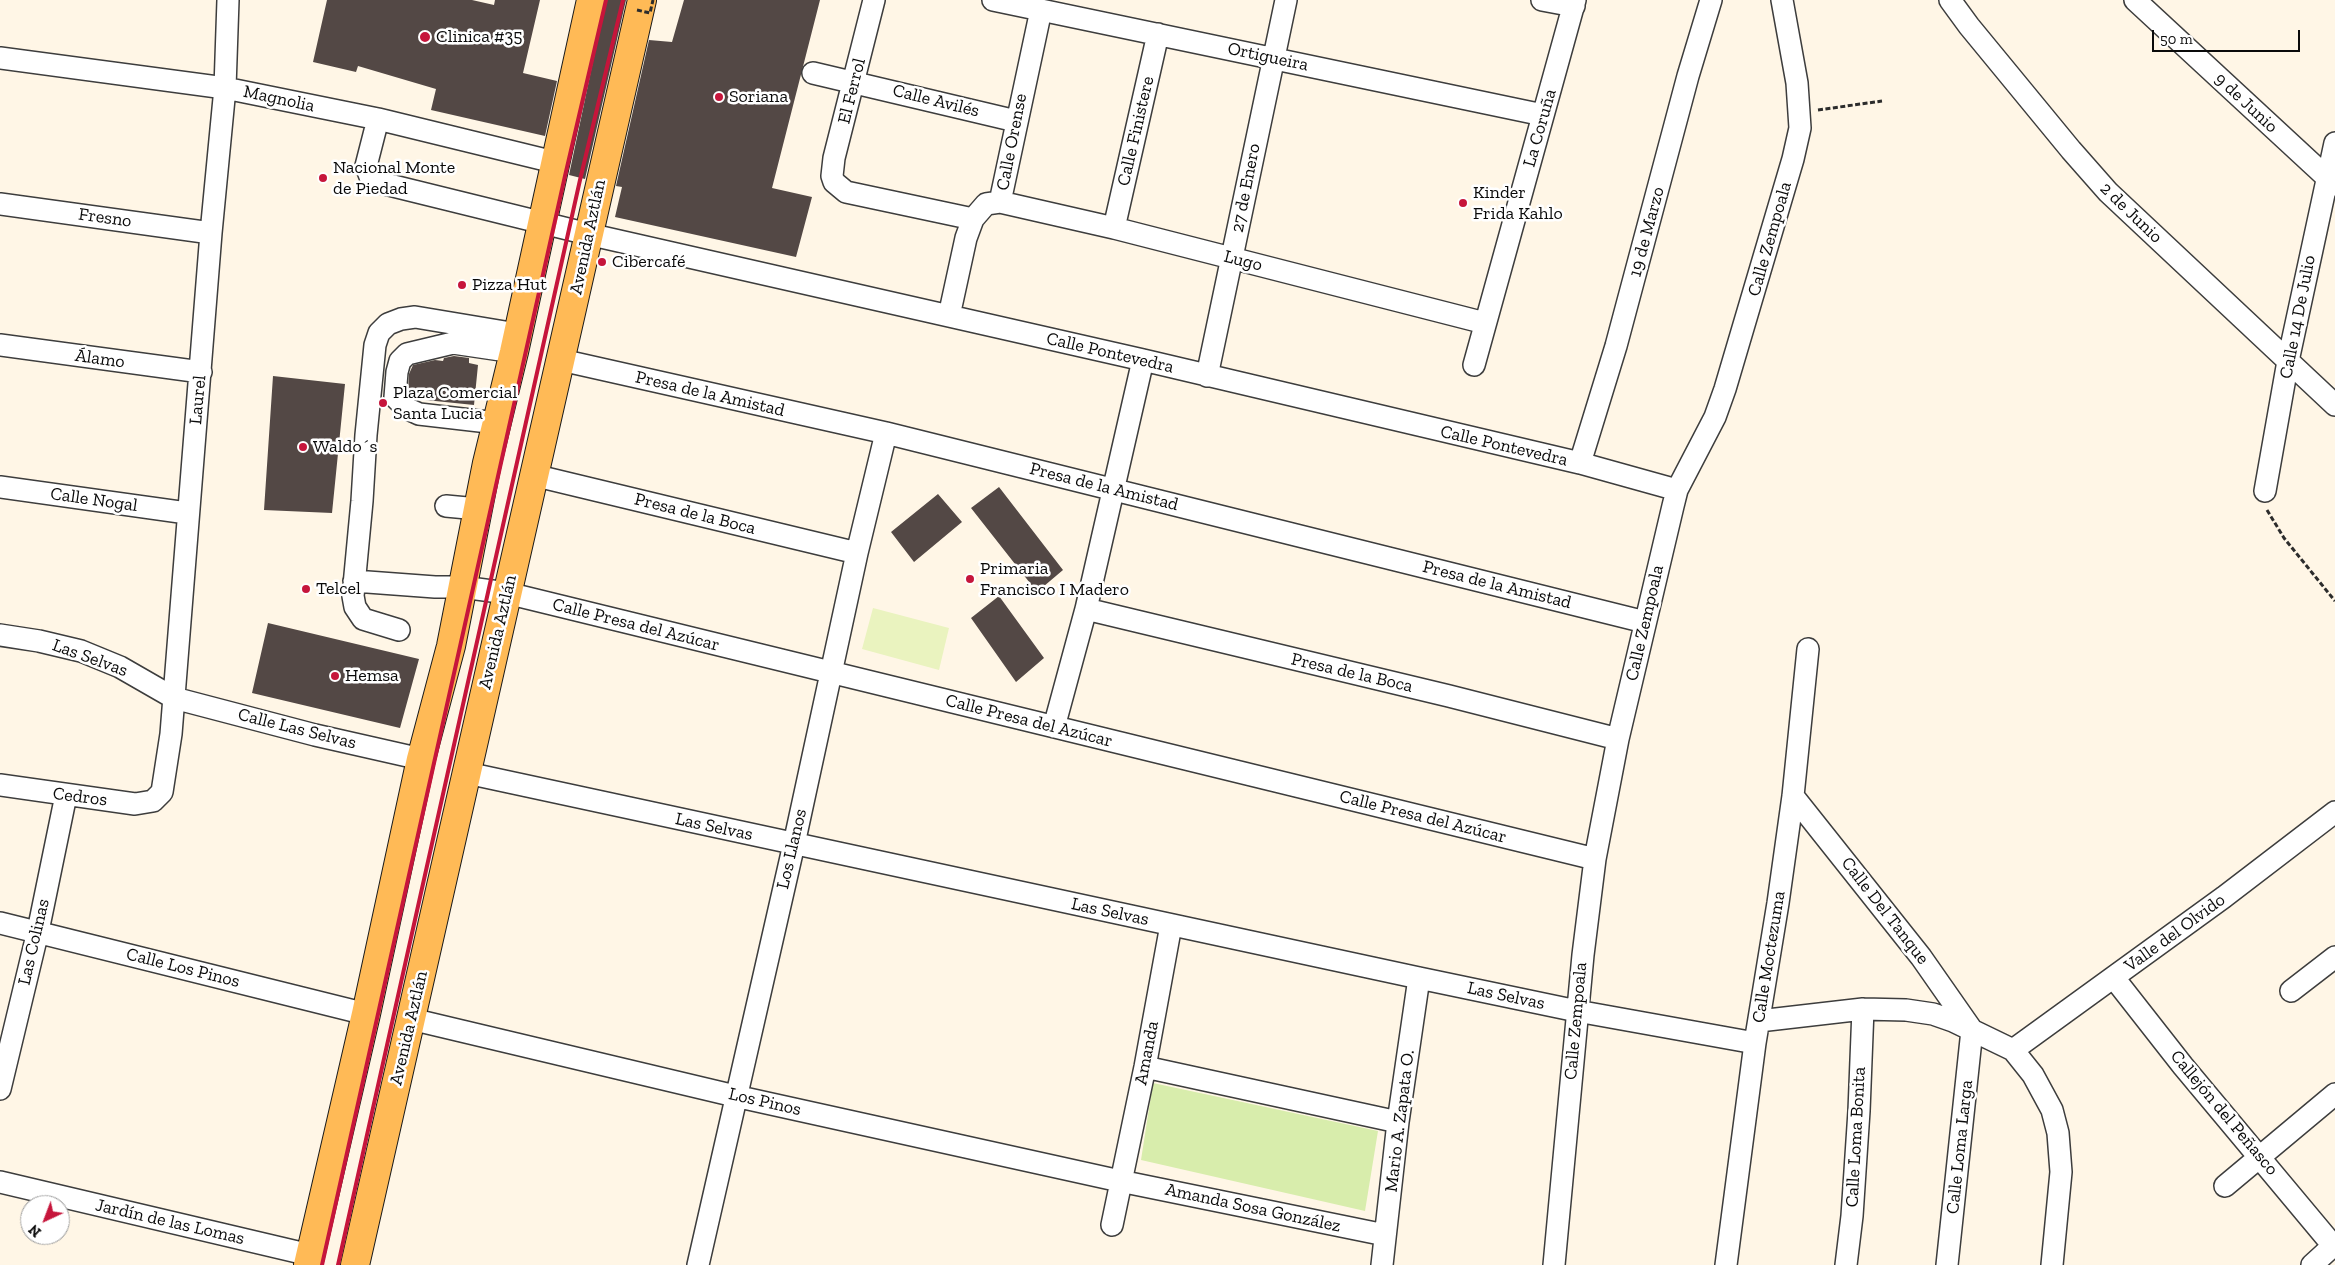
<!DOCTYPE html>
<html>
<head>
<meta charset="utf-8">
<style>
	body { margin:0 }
	#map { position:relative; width:2335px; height:1265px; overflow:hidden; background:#fff6e6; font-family:"Zilla Slab",serif }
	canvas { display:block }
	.north { position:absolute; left:20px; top:1195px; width:50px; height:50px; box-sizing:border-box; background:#fff; border:1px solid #9d9d9d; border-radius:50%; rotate:223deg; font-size:14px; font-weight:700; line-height:20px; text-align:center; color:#0a0a0a }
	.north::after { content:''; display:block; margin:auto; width:18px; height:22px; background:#c6153b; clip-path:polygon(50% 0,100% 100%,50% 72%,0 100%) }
	.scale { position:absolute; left:2152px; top:30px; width:148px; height:22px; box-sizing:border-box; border:2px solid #0a0a0a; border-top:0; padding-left:6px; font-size:15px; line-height:18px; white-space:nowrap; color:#0a0a0a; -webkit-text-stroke:4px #fff; paint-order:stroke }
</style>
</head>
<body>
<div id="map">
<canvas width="2335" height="1265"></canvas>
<div class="north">N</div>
<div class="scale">50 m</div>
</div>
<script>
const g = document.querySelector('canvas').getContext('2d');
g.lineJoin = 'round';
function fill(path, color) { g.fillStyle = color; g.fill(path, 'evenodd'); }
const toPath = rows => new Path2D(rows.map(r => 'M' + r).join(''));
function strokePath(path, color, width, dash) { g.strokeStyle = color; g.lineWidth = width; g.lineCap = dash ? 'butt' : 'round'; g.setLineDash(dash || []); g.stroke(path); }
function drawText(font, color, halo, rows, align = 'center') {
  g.font = font + ' "Zilla Slab",serif'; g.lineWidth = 5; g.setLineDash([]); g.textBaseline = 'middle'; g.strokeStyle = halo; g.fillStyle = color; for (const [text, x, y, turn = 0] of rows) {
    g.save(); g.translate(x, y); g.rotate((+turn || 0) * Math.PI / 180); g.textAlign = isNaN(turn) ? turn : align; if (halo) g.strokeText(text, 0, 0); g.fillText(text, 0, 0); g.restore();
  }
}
const green = toPath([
	[1153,1083,1378,1131,1365,1211,1141,1160]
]);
const pitch = toPath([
	[873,608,949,628,939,670,862,649]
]);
const building = toPath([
	[327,0,472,0,494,5,495,0,540,0,523,73,557,81,545,136,431,110,436,89,358,66,356,72,313,62],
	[606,0,626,0,585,179,569,175],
	[684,0,820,0,772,188,812,197,796,257,615,217,622,187,616,186,649,40,672,42],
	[454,356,469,358,469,363,478,365,474,405,416,399,408,392,409,374,413,365,435,360,443,361,444,358],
	[273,376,345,384,332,513,264,510],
	[999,487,1063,570,1037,592,971,508],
	[938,494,962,522,914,562,891,532],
	[999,596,1044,658,1016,682,971,618],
	[268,623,419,659,400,728,252,693]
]);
const path = toPath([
	[1818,110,1882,101],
	[2267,510,2284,538,2335,601]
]);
const minor = toPath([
	[874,0,834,158,832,176,834,182,846,192,973,219],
	[993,0,1543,115],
	[1542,0,1574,6],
	[1950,0,1969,26,2071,150,2108,192,2335,405],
	[2135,0,2335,185],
	[0,58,225,88,378,119,554,162],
	[813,73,1016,121],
	[378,119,366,166,371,179,377,182,588,234,1143,360,1580,463,1677,490],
	[1000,202,1041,10],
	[0,204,211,233],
	[1114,228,1158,34],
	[949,316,966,238,973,219,986,204,1000,202,1114,228,1485,323],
	[0,345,201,372],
	[561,360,886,433,1645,622],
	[1474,365,1575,0],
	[1207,376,1286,0],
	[497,423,419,414,406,408,395,397,397,372,400,361,407,354,453,343,514,352],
	[1580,463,1616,346,1688,76,1711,0],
	[533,475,857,553],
	[0,487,187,513],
	[2265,491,2288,361,2335,143],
	[446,506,478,509],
	[354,581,435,587,462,587,507,593,1595,859],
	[1086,609,1449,696,1618,739],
	[399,630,363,619,355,607,353,596,362,501,366,435,375,345,379,333,388,324,401,319,415,317,517,334],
	[0,635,39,641,81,651,120,667,174,698,315,735,421,759],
	[1054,727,1086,609,1143,360],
	[467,773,1419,978,1577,1011,1755,1043],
	[0,785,135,804,153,801,162,792,171,734,211,233,225,88,228,0],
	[1793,796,1921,957,1972,1030,1947,1265],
	[0,923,366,1014],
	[2114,978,2183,1066,2335,1248],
	[2291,991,2335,957],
	[411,1019,735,1096,1120,1181,1385,1235],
	[1759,1021,1863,1009,1906,1010,1933,1014,1953,1021,2013,1050,2033,1075,2052,1110,2058,1133,2061,1172,2052,1265],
	[2013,1050,2224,897,2335,812],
	[1145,1067,1398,1122],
	[0,1089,38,931,66,795],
	[0,1182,310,1255],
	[2225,1186,2335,1094],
	[1112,1225,1145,1067,1171,925],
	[698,1265,794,844,857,553,886,433],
	[1382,1265,1398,1122,1419,978],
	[1554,1265,1583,955,1595,859,1618,739,1673,506,1677,490,1715,417,1725,389,1793,159,1800,128,1797,83,1782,0],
	[1726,1265,1755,1043,1778,903,1793,796,1808,649],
	[1846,1265,1852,1216,1859,1111,1863,1009],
	[2312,1265,2335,1244]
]);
const major = toPath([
	[308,1265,366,1014,421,759,451,646,487,463,514,352,591,0],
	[355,1265,642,0]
]);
const rail = toPath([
	[322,1265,565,176,606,0],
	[338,1265,580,180,623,0]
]);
const pathBridge = toPath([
	[637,10,650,13,653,0]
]);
const markers = [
	[425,37,6,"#c6153b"],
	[719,97,5,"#c6153b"],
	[323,178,5,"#c6153b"],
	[1463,203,5,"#c6153b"],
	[602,262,5,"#c6153b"],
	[462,285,5,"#c6153b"],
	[383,403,5,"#c6153b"],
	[303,447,5,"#c6153b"],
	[970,579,5,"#c6153b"],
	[306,589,5,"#c6153b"],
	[335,676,5,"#c6153b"]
];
const poiNames = [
	["Clinica #35",436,37],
	["Soriana",729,97],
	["Nacional Monte",333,168],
	["de Piedad",333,189],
	["Kinder",1473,193],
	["Frida Kahlo",1473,214],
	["Cibercafé",612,262],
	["Pizza Hut",472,285],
	["Plaza Comercial",393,393],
	["Santa Lucia",393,414],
	["Waldo´s",313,447],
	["Primaria",980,569],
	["Francisco I Madero",980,590],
	["Telcel",316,589],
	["Hemsa",345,676]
];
const streetNames = [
	["Ortigueira",1268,57,12],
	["El Ferrol",852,91,-76],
	["Magnolia",279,99,12],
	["Calle Avilés",936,101,14],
	["9 de Junio",2246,103,43],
	["La Coruña",1540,128,-74],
	["Calle Finistere",1136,131,-77],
	["Calle Orense",1012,142,-79],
	["27 de Enero",1246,188,-79],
	["2 de Junio",2131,213,44],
	["Fresno",105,218,8],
	["19 de Marzo",1647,232,-75],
	["Avenida Aztlán",588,237,-78],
	["Calle Zempoala",1770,239,-74],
	["Lugo",1243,261,14],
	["Calle 14 De Julio",2298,317,-79],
	["Calle Pontevedra",1110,353,13],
	["Álamo",100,359,8],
	["Presa de la Amistad",710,394,13],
	["Laurel",198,400,-85],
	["Calle Pontevedra",1504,446,13],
	["Presa de la Amistad",1104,487,14],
	["Calle Nogal",94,500,8],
	["Presa de la Boca",695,514,14],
	["Presa de la Amistad",1497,585,14],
	["Calle Zempoala",1645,623,-77],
	["Calle Presa del Azúcar",636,625,14],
	["Avenida Aztlán",498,632,-77],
	["Las Selvas",90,658,20],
	["Presa de la Boca",1352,673,13],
	["Calle Presa del Azúcar",1029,721,14],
	["Calle Las Selvas",297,729,14],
	["Cedros",80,797,7],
	["Calle Presa del Azúcar",1423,817,14],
	["Las Selvas",714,827,12],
	["Los Llanos",792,849,-77],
	["Calle Del Tanque",1885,911,52],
	["Las Selvas",1110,912,12],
	["Valle del Olvido",2175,933,-36],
	["Las Colinas",34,942,-77],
	["Calle Moctezuma",1769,957,-81],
	["Calle Los Pinos",183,968,14],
	["Las Selvas",1506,996,12],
	["Calle Zempoala",1576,1021,-85],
	["Avenida Aztlán",409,1028,-77],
	["Amanda",1147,1053,-79],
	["Los Pinos",765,1102,13],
	["Callejón del Peñasco",2224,1113,50],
	["Mario A. Zapata O.",1400,1121,-83],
	["Calle Loma Bonita",1856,1137,-87],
	["Calle Loma Larga",1960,1147,-84],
	["Amanda Sosa González",1253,1208,12],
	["Jardín de las Lomas",170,1222,13]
];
fill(green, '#d8edac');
fill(pitch, '#eaf3bf');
fill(building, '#534845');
strokePath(minor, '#3d3d3d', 24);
strokePath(major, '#1b1b1b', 30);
strokePath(path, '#2c2c2c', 3, [5, 2.5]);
strokePath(minor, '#fff', 21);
strokePath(major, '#ffba56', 28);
strokePath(rail, '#c6153b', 4);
strokePath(pathBridge, '#2c2c2c', 3, [5, 2.5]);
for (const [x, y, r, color] of markers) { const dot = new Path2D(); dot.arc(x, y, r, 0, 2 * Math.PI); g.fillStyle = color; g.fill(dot); strokePath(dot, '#fff', 2); }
drawText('18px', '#0a0a0a', '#fff', poiNames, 'left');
drawText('18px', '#0a0a0a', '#fff', streetNames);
</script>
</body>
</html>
